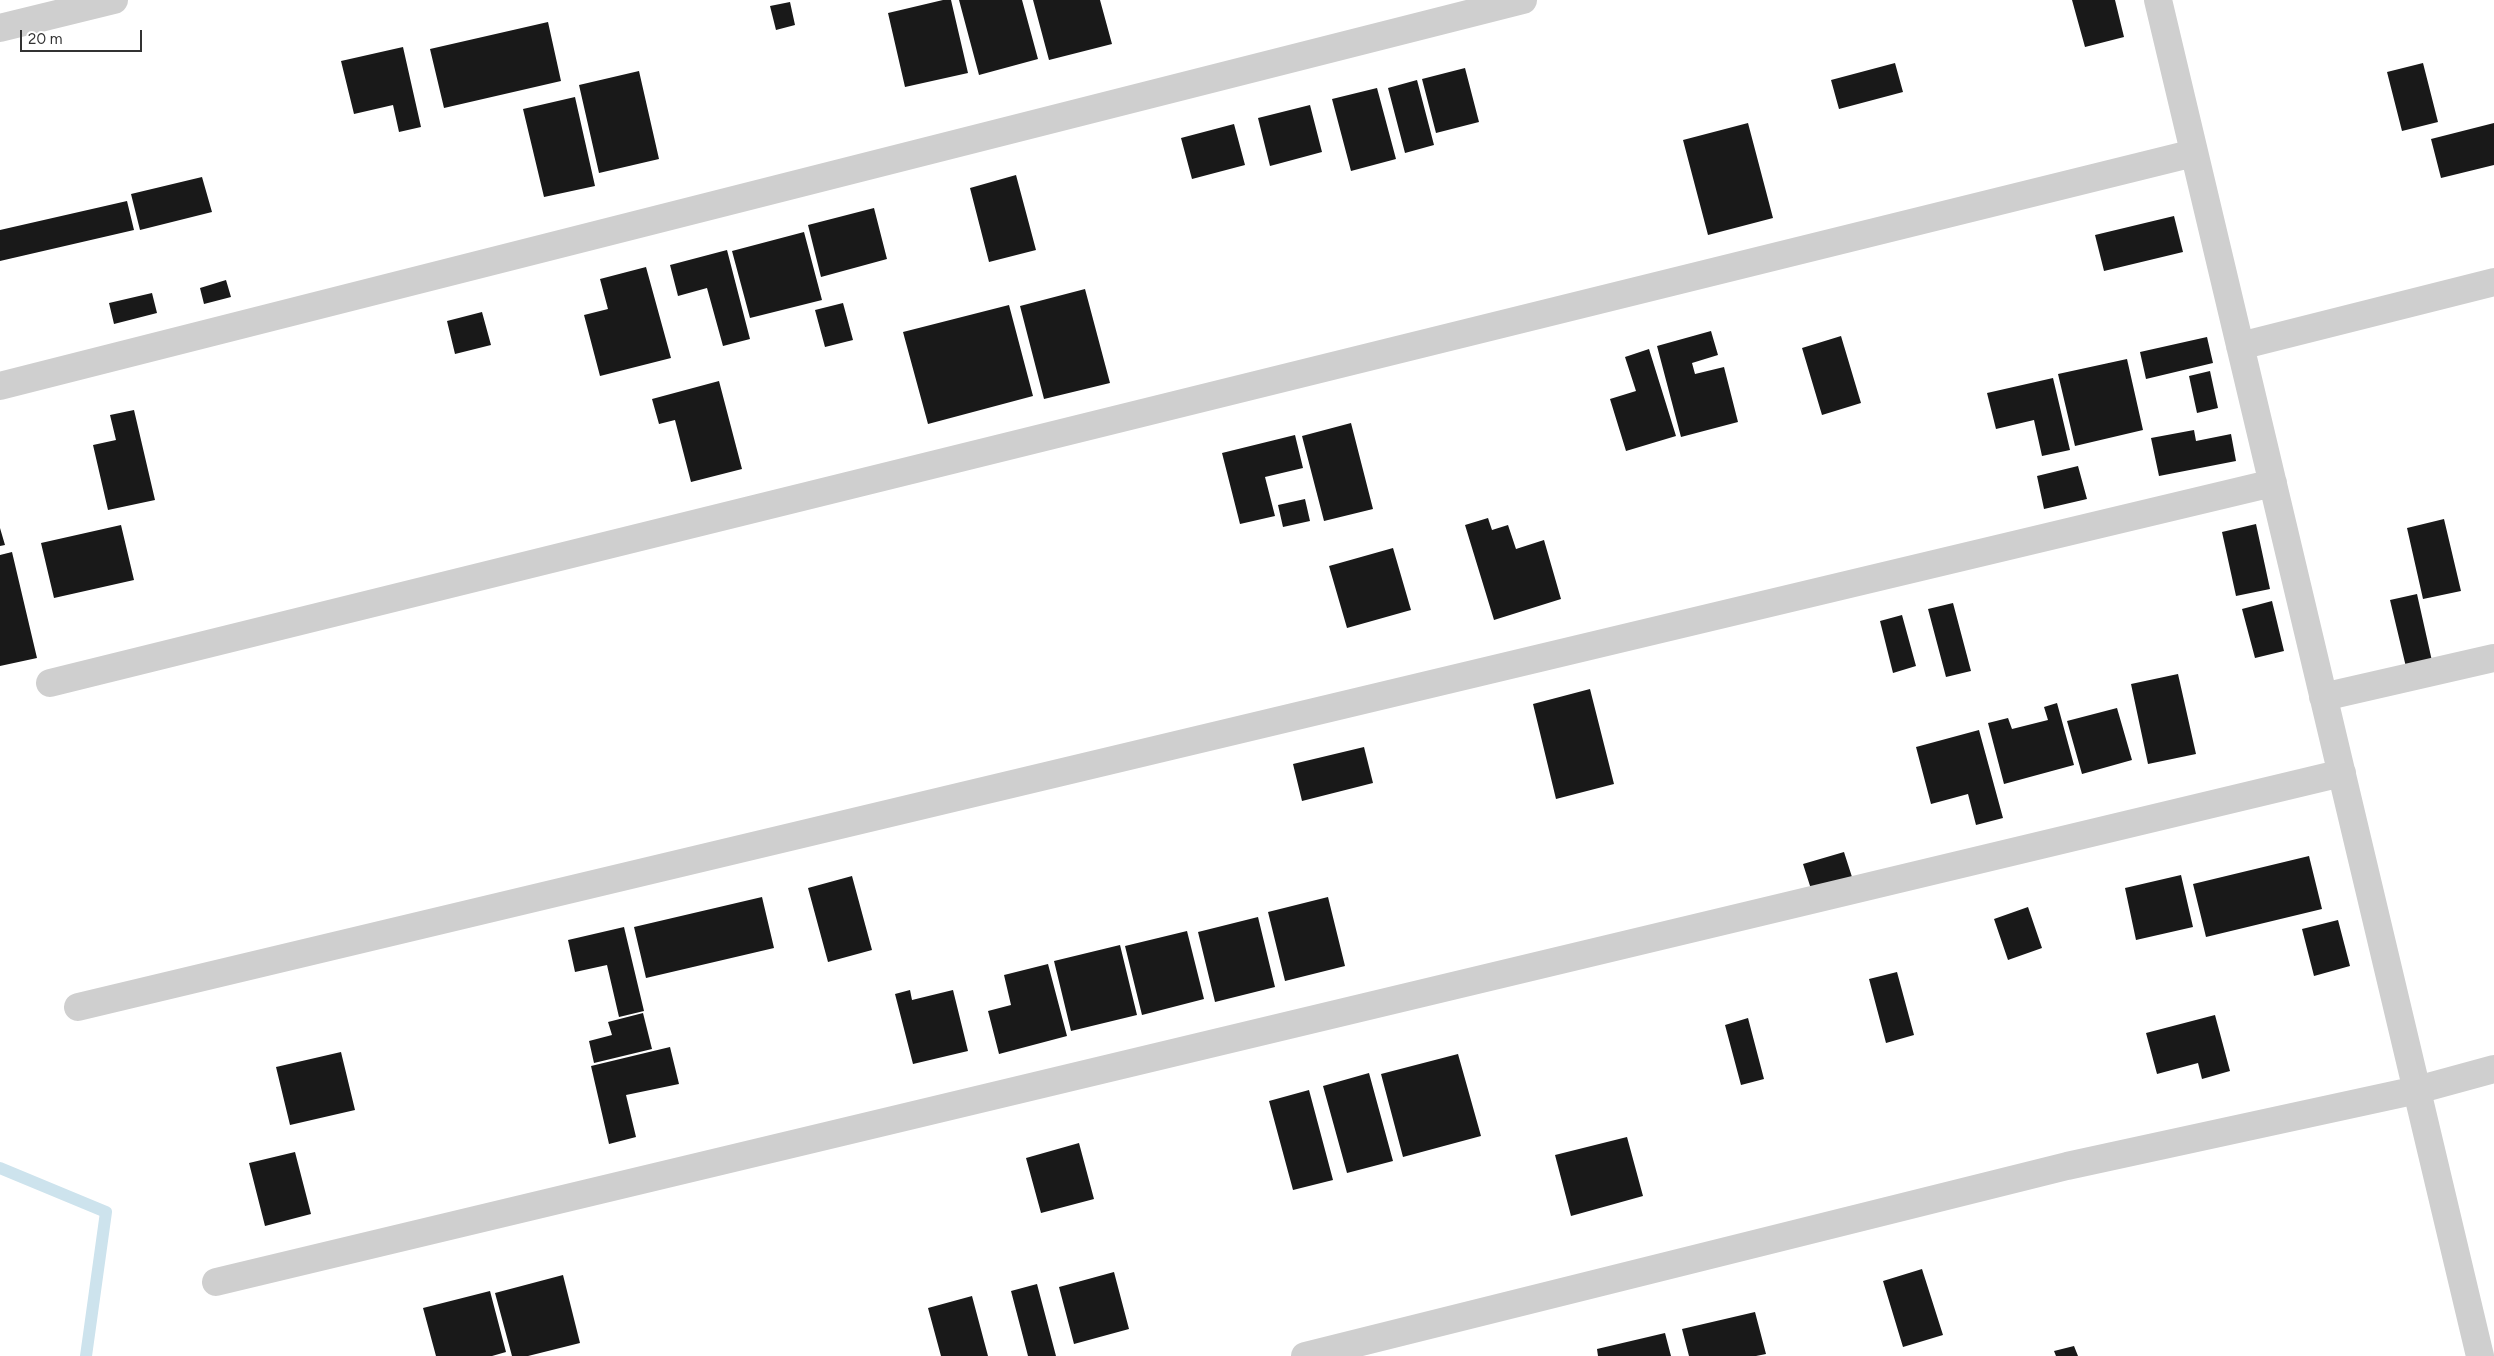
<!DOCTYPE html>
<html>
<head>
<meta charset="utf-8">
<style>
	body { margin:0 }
	#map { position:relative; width:2494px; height:1356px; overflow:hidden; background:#fff; font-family:Figtree,sans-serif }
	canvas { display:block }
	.scale { position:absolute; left:20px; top:30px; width:122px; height:22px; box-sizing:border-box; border:2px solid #323232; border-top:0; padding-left:6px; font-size:15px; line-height:18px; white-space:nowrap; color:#323232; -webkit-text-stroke:4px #fff; paint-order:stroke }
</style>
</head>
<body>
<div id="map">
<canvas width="2494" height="1356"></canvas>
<div class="scale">20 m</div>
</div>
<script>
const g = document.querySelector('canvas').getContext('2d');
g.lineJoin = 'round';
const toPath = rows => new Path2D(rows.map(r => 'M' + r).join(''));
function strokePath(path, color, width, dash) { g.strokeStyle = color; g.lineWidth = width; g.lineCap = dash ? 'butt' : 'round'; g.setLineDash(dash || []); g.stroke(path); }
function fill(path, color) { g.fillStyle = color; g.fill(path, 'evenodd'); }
const stream = toPath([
	[0,1168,106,1212,86,1356]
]);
const building = toPath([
	[943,0,951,0,968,73,905,87,888,13],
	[959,0,1022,0,1038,59,979,75],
	[1033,0,1100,0,1112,44,1049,60],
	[2072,0,2115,0,2124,37,2085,47],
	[790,2,795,25,776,30,770,6],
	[548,22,561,81,444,108,430,49],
	[403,47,421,127,399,132,393,105,354,114,341,61],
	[1895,63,1903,92,1839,109,1831,80],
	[2423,63,2438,122,2402,131,2387,72],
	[1465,68,1479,122,1436,133,1422,79],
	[639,71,659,159,599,173,579,85],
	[1417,80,1434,145,1405,153,1388,88],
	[1377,88,1396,159,1351,171,1332,99],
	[575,97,595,186,544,197,523,109],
	[1310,105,1322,152,1270,166,1258,118],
	[1748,123,1773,218,1708,235,1683,140],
	[2494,123,2494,165,2441,178,2431,139],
	[1234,124,1245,165,1192,179,1181,138],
	[1016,175,1036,250,989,262,970,188],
	[202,177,212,212,140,230,131,194],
	[127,201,134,230,0,261,0,230],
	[874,208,887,259,821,277,808,225],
	[2174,216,2183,252,2104,271,2095,235],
	[804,232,822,300,750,318,732,251],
	[727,250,750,339,723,346,707,288,678,296,670,265],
	[646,267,671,358,600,376,584,315,608,309,600,279],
	[226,280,231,297,204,304,200,288],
	[1085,289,1110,383,1044,399,1020,306],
	[152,293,157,313,114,324,109,303],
	[843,303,853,340,825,347,815,310],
	[1009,305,1033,396,928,424,903,332],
	[482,312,491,345,455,354,447,321],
	[1711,331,1718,355,1692,363,1695,374,1724,367,1738,422,1681,437,1657,346],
	[1841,336,1861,403,1822,415,1802,348],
	[2207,337,2213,363,2146,379,2140,352],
	[1649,349,1676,436,1626,451,1610,399,1636,391,1625,357],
	[2127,359,2143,430,2075,446,2058,374],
	[2210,371,2218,408,2197,413,2189,376],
	[2053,378,2070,450,2042,456,2034,420,1996,429,1987,393],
	[719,381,742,469,691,482,675,420,659,424,652,399],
	[134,410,155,500,108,510,93,445,116,440,110,415],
	[1351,423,1373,509,1324,521,1302,436],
	[2194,430,2196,441,2231,434,2236,461,2159,476,2151,438],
	[1295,435,1303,468,1265,477,1275,516,1240,524,1222,453],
	[2078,466,2087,499,2044,509,2037,476],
	[1305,499,1310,521,1283,527,1278,505],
	[1488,518,1492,530,1508,525,1516,549,1544,540,1561,599,1494,620,1465,525],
	[2444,519,2461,591,2423,599,2407,528],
	[2256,524,2270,589,2236,596,2222,532],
	[121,525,134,580,54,598,41,543],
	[0,528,5,545,0,546],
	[1393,548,1411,610,1347,628,1329,566],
	[12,552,37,658,0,666,0,555],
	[2417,594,2432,661,2406,667,2390,600],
	[2272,601,2284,651,2255,658,2242,609],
	[1953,603,1971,671,1946,677,1928,609],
	[1902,615,1916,666,1893,673,1880,621],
	[2178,674,2196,754,2148,764,2131,684],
	[1590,689,1614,784,1556,799,1533,704],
	[2057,703,2074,765,2004,784,1988,723,2008,718,2012,729,2048,720,2044,707],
	[2117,708,2132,760,2082,774,2067,721],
	[1979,730,2003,818,1976,825,1968,794,1931,804,1916,747],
	[1364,747,1373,783,1302,801,1293,764],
	[1844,852,1852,877,1811,889,1803,864],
	[2309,856,2322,909,2206,937,2193,884],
	[2181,875,2193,927,2136,940,2125,888],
	[852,876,872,950,828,962,808,888],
	[762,897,774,948,646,978,634,927],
	[1328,897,1345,966,1285,981,1268,912],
	[2028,907,2042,948,2008,960,1994,919],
	[1258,917,1275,987,1215,1002,1198,932],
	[2338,920,2350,966,2314,976,2302,929],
	[624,927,644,1011,619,1017,607,965,575,972,568,940],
	[1187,931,1204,999,1142,1015,1125,946],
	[1120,945,1137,1015,1071,1031,1054,961],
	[1048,964,1067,1036,999,1054,988,1011,1011,1005,1004,975],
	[1897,972,1914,1035,1886,1043,1869,979],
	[910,990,912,1000,953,990,968,1051,913,1064,895,994],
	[643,1013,652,1049,594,1063,589,1041,612,1035,608,1022],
	[2215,1015,2230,1071,2202,1079,2198,1063,2157,1074,2146,1033],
	[1748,1018,1764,1079,1741,1085,1725,1025],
	[670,1047,679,1084,626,1095,636,1137,609,1144,591,1066],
	[341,1052,355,1110,290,1125,276,1067],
	[1458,1054,1481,1136,1403,1157,1381,1074],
	[1369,1073,1393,1161,1347,1173,1323,1086],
	[1309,1090,1333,1180,1293,1190,1269,1101],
	[1627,1137,1643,1196,1571,1216,1555,1155],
	[1079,1143,1094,1199,1041,1213,1026,1158],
	[295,1152,311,1214,265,1226,249,1163],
	[1922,1269,1943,1335,1903,1347,1883,1281],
	[1114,1272,1129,1329,1074,1344,1059,1287],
	[563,1275,580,1343,528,1356,512,1356,495,1293],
	[1037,1284,1056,1356,1028,1356,1011,1291],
	[490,1291,506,1352,492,1356,436,1356,423,1308],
	[972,1296,988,1356,941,1356,928,1308],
	[1755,1312,1766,1354,1756,1356,1689,1356,1682,1329],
	[1665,1333,1671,1356,1598,1356,1597,1349],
	[2074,1346,2078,1356,2056,1356,2054,1351]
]);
const minor = toPath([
	[2158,0,2480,1356],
	[0,28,114,0],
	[2240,346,2494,282],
	[0,386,1523,0],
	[50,683,2194,153],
	[2323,697,2494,658],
	[78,1007,2273,483],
	[216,1282,2342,773],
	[1305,1356,2067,1166,2417,1090,2494,1069]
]);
strokePath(stream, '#cde3ed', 12);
fill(building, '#191919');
strokePath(minor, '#cfcfcf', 28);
</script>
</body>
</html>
